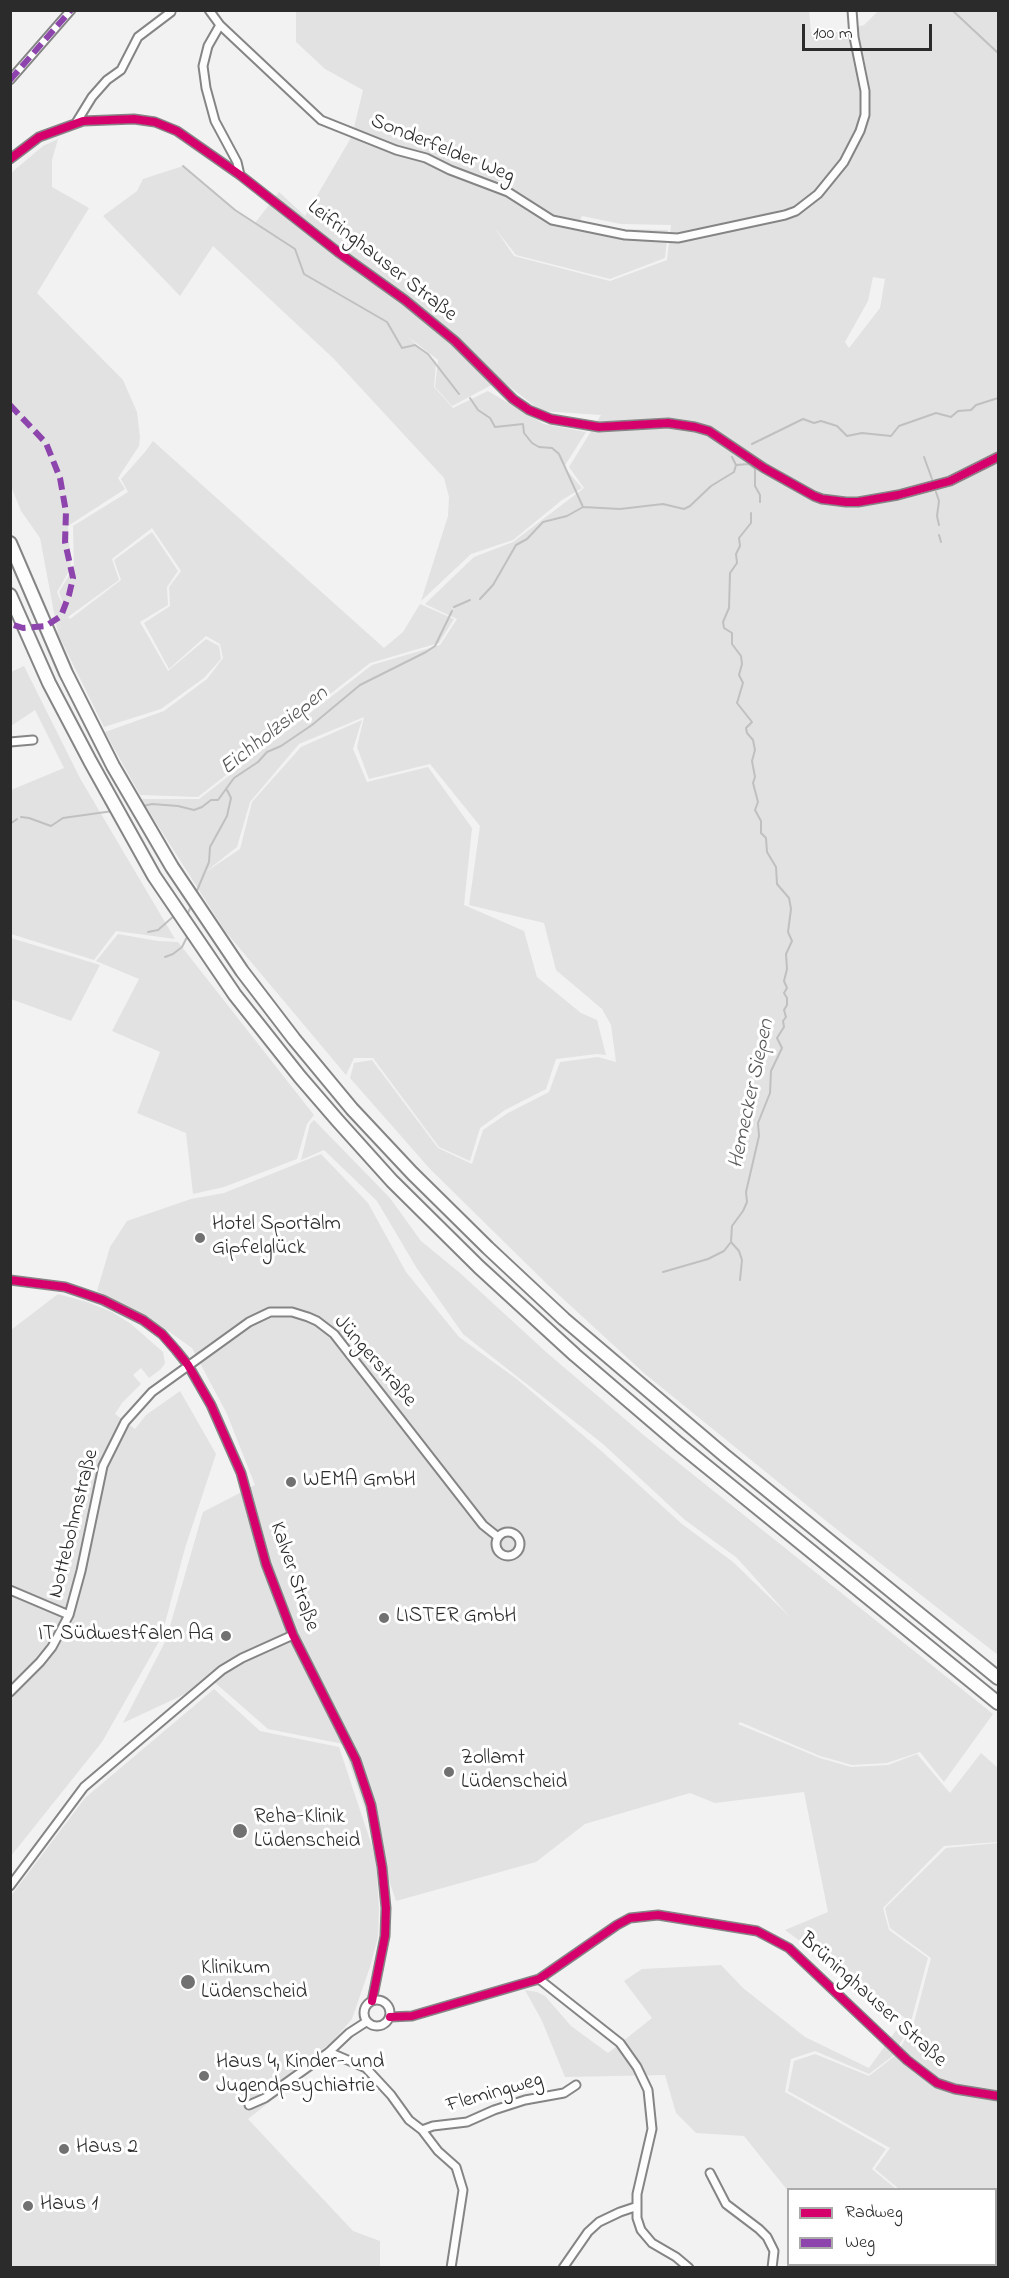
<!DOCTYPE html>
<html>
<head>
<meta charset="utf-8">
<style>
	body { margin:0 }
	#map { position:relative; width:1009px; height:2278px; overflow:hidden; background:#f2f2f2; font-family:"Indie Flower",sans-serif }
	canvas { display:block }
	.frame { position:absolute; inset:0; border:12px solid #2b2b2b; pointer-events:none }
	.legend { position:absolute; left:787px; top:2188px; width:210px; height:78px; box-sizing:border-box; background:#fff; border:2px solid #aaa; margin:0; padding:8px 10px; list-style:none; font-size:18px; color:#2b2b2b }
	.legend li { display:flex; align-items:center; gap:12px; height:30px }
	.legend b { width:30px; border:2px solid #aaa }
	.scale { position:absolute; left:802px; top:24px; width:130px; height:27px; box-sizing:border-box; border:3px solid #2b2b2b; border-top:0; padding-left:8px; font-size:18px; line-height:21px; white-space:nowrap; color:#2b2b2b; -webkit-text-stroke:4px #fff; paint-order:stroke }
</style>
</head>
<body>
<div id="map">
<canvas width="1009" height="2278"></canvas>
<div class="frame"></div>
<ul class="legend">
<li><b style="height:8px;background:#d6006c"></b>Radweg</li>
<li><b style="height:8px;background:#8e44ad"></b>Weg</li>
</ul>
<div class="scale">100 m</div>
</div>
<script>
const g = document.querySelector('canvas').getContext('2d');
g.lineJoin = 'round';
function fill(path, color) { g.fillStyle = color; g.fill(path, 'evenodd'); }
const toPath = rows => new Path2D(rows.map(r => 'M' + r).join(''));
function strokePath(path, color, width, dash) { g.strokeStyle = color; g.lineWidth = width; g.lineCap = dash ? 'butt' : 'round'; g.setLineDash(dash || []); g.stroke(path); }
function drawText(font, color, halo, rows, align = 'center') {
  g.font = font + ' "Indie Flower",sans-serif'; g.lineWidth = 6; g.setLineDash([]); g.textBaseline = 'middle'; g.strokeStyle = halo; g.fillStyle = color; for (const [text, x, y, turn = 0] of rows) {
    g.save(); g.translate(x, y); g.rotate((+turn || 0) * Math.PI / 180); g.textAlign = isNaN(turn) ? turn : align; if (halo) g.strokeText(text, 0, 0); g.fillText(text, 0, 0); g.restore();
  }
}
const built = toPath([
	[809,10,811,32,838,32,864,25,878,11,998,11,998,1655,830,1524,645,1374,548,1285,430,1169,350,1078,354,1063,372,1060,438,1148,472,1164,483,1130,508,1113,549,1092,560,1062,598,1057,616,1062,611,1025,602,1009,556,970,544,923,469,905,480,826,430,764,369,779,357,747,364,717,299,744,250,802,237,847,204,873,240,849,252,802,301,747,362,720,353,749,367,782,428,767,472,828,464,905,524,931,537,977,581,1013,597,1020,606,1055,597,1054,556,1059,546,1089,505,1110,480,1128,470,1161,439,1147,373,1058,354,1058,346,1075,225,931,141,799,199,799,372,665,440,645,457,619,425,604,474,557,513,542,584,488,569,467,601,415,541,411,501,380,452,406,435,387,438,360,407,336,436,362,434,387,453,408,488,391,544,424,586,432,564,467,582,488,562,500,513,540,471,554,421,601,448,516,449,497,444,478,334,359,213,246,180,296,103,216,137,191,143,179,183,166,235,210,255,223,279,192,305,216,352,136,363,90,325,69,296,42,296,11],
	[582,216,621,224,671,225,667,260,610,281,514,256,494,227,516,255,610,279,665,258,668,230,620,229,580,221],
	[873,277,885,279,880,308,849,348,845,342,868,301],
	[58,139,52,160,52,187,89,208,37,293,123,380,137,412,140,437,139,446,118,478,125,489,68,526,71,568,57,592,67,614,59,592,74,567,73,526,128,492,121,479,145,452,153,441,384,648,403,632,420,604,454,619,439,643,370,663,198,797,140,795,105,732,164,711,207,679,223,658,220,644,206,636,169,669,144,623,170,606,169,587,181,571,152,528,112,559,119,580,68,617,70,619,121,580,114,560,152,532,178,571,167,587,168,605,140,622,168,671,206,639,219,646,221,659,204,678,161,709,104,727,58,634,40,538,21,511,11,486,11,173,43,146],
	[24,666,81,780,175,939,116,931,94,960,11,934,11,790,64,768,35,710,11,726,11,672],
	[118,934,158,941,178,942,314,1115,307,1124,297,1159,224,1187,193,1194,186,1133,137,1113,160,1052,112,1031,139,979,96,961],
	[11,938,100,965,71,1021,11,999],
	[314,1120,390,1198,421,1241,460,1273,546,1352,646,1437,993,1714,944,1782,920,1752,887,1763,852,1765,820,1756,740,1722,738,1724,820,1758,851,1767,888,1765,917,1754,950,1793,981,1753,998,1768,998,1842,944,1846,883,1908,889,1930,928,1958,910,2025,894,2055,869,2074,815,2051,791,2059,785,2092,886,2149,872,2169,896,2189,788,2191,744,2136,696,2133,676,2113,665,2075,565,2077,542,2021,525,1990,537,1992,545,1996,571,2026,608,2053,652,2018,624,1981,642,1969,721,1965,743,1988,805,2037,869,2068,905,2018,785,1930,828,1912,804,1792,715,1803,690,1793,585,1824,536,1862,396,1901,343,1744,268,1729,213,1681,123,1723,166,1640,203,1512,255,1485,227,1414,192,1348,147,1316,97,1291,110,1247,127,1221,191,1199,224,1193,321,1154,368,1203,406,1272,459,1337,518,1380,598,1448,682,1524,733,1562,790,1617,737,1558,685,1520,603,1444,463,1334,416,1267,377,1201,324,1150,301,1160,310,1124],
	[58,1294,87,1302,112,1312,131,1324,163,1352,165,1363,161,1369,149,1378,141,1368,133,1375,141,1384,122,1403,115,1414,135,1429,146,1415,180,1391,216,1454,185,1548,161,1638,102,1742,11,1856,11,1330],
	[214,1689,260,1731,339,1747,376,1858,379,1909,378,1937,370,1967,352,2019,332,2042,290,2074,277,2096,248,2119,353,2231,380,2241,380,2267,11,2267,10,1897,85,1798],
	[998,1843,998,2226,996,2226,996,2190,899,2189,875,2169,890,2148,788,2091,794,2061,815,2054,869,2076,896,2055,913,2026,931,1958,890,1928,885,1908,946,1848],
	[996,2228,998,2228,998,2267,895,2267,896,2264,996,2264]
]);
const stream = toPath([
	[952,10,998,53],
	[183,166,235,210,295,249,304,274,387,322,402,348,415,345,428,354,459,394],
	[470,398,478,410,490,418,495,427,523,424,524,433,532,443,539,447,552,448,559,454,583,507],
	[752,444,803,419,814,423,821,421,837,426,847,436,862,433,891,436,899,426,936,413,951,417,958,411,971,410,976,405,998,398],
	[924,457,932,479],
	[736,465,749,464,755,469,755,486,760,495,760,502],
	[936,492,939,501,937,516,939,525],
	[939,535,941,542],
	[480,599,493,585,516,545,527,539,543,522,567,516,583,507,620,509,663,504,684,509,690,506,711,486,734,472,736,465,732,457],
	[454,607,470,600],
	[143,806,152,804,178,806,194,810,202,807,211,800,218,800,234,778,258,762,267,752,281,746,312,725,360,685,426,652,435,646,452,611],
	[21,817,29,818,51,826,63,818,113,811],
	[10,824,17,819],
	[196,893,209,862,210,847,227,816,231,798,227,790],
	[187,915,192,904],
	[148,932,158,930,175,915],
	[165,957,173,954,182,947,188,935],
	[731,1242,739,1251,742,1260,740,1280],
	[663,1272,708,1259,724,1251,731,1242,732,1226,743,1211,747,1202,746,1192,759,1136,758,1123,770,1093,771,1071,782,1048,777,1038,784,1027,783,1021,786,1017,784,1010,787,1005,787,998,784,993,787,988,784,981,787,969,786,954,792,941,788,932,791,909,789,898,777,884,776,867,767,852,766,838,761,833,761,821,755,810,758,802,753,783,755,777,752,761,755,750,753,740,747,733,746,728,752,722,737,703,743,683,739,675,742,664,741,656,732,644,732,633,724,628,723,622,729,608,730,573,737,563,736,554,740,546,739,538,751,523,751,513],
	[933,2264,935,2268]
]);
const street = toPath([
	[209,10,220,25,321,120,396,150,426,158,450,170,508,192,552,220,625,235,678,238,785,215,796,211,818,194,844,162,860,131,865,115,865,91,854,37,852,10],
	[220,25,208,46,203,66,206,88,215,121,237,162,240,175],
	[10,80,71,10],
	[76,123,92,97,107,80,121,70,138,37,171,12],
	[10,159,39,137,83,121,134,119,155,122,177,131,240,175,338,252,405,300,455,341,513,399,529,410,551,419,599,427,668,423,695,427,709,431,764,468,814,496,822,499,846,502,858,502,898,495,950,481,998,457],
	[10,742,33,740],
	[10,1280,65,1287,103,1300,143,1320,162,1334,176,1350,188,1365,211,1405,241,1473,266,1564,293,1635,356,1760,371,1805,382,1867,386,1908,385,1936,372,2001],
	'496 1544a12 12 0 1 1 24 0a12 12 0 1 1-24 0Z',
	[10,1590,69,1615],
	[10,1692,40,1662,52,1647,69,1615,81,1571,103,1466,125,1422,152,1392,249,1322,270,1312,292,1312,308,1317,317,1321,334,1334,483,1525,498,1537],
	[10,1886,84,1787,222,1670,242,1658,293,1635],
	[539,1979,620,2043,637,2067,648,2090,652,2129,637,2194,637,2218,641,2230,652,2243,676,2257,689,2268],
	'364 2013a13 13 0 1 1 26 0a13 13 0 1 1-26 0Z',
	[390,2017,412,2016,539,1979,617,1925,630,1918,658,1915,757,1931,789,1948,907,2060,937,2083,955,2089,998,2096],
	[329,2052,366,2068,391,2095,409,2120,422,2130,438,2151,456,2167,463,2190,451,2268],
	[249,2105,265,2098,329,2052,349,2033,366,2022],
	[422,2130,433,2126,467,2122,494,2110,525,2100,564,2093,576,2085],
	[710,2173,726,2204,759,2229,767,2237,774,2251,772,2268],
	[563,2268,588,2232,599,2222,620,2212,635,2207]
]);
const highway = toPath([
	[10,543,66,673,113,766,172,867,242,971,294,1039,352,1109,412,1173,488,1248,564,1319,724,1455,998,1678],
	[10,595,49,683,90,761,154,876,235,995,300,1077,338,1121,392,1181,479,1267,575,1355,679,1444,998,1703]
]);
const quiet = toPath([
	[10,80,71,10],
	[10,405,46,443,60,478,66,512,65,542,73,578,69,595,61,616,46,626,23,628,10,624]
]);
const cycleway = toPath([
	[10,159,39,137,83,121,134,119,155,122,177,131,240,175,338,252,405,300,455,341,513,399,529,410,551,419,599,427,668,423,695,427,709,431,764,468,814,496,822,499,846,502,858,502,898,495,950,481,998,457],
	[10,1280,65,1287,103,1300,143,1320,162,1334,176,1350,188,1365,211,1405,241,1473,266,1564,293,1635,356,1760,371,1805,382,1867,386,1908,385,1936,372,2001],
	[390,2017,412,2016,539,1979,617,1925,630,1918,658,1915,757,1931,789,1948,907,2060,937,2083,955,2089,998,2096]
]);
const markers = [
	[200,1238,6,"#717171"],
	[291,1482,6,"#717171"],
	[384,1618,6,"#717171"],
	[226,1636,6,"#717171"],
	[449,1772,6,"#717171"],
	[240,1831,8,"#717171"],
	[188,1982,8,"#717171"],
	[204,2076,6,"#717171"],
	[64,2149,6,"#717171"],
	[28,2206,6,"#717171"]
];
const streetNames = [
	["Sonderfelder Weg",442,150,22],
	["Leifringhauser Straße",381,262,38],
	["Jüngerstraße",374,1362,49],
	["Nottebohmstraße",75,1524,-76],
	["Kalver Straße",293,1577,71],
	["Brüninghauser Straße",872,2001,42],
	["Flemingweg",495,2094,-16]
];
const poiNames = [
	["Hotel Sportalm",212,1226],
	["Gipfelglück",212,1250],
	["WEMA GmbH",303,1482],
	["LISTER GmbH",396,1618],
	["IT Südwestfalen AG",214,1636,"right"],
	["Zollamt",461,1760],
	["Lüdenscheid",461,1784],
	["Reha-Klinik",254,1819],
	["Lüdenscheid",254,1843],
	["Klinikum",201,1970],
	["Lüdenscheid",201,1994],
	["Haus 4, Kinder- und",216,2064],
	["Jugendpsychiatrie",216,2088],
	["Haus 2",76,2149],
	["Haus 1",40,2206]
];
const waterNames = [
	["Eichholzsiepen",275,732,-38],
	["Hemecker Siepen",753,1094,-78]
];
fill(built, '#e2e2e2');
strokePath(stream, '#c0c0c0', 2);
strokePath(street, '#858585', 11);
strokePath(highway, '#858585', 16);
strokePath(street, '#fdfdfd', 7);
strokePath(highway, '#fdfdfd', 12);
strokePath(quiet, '#8e44ad', 6, [12, 6]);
strokePath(cycleway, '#d6006c', 8);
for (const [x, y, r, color] of markers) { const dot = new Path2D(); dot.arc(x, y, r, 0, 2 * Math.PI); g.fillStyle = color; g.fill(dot); strokePath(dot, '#fff', 2); }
drawText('21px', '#2b2b2b', '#fff', streetNames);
drawText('21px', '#2b2b2b', '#fff', poiNames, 'left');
drawText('italic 22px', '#585858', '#fff', waterNames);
</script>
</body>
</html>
